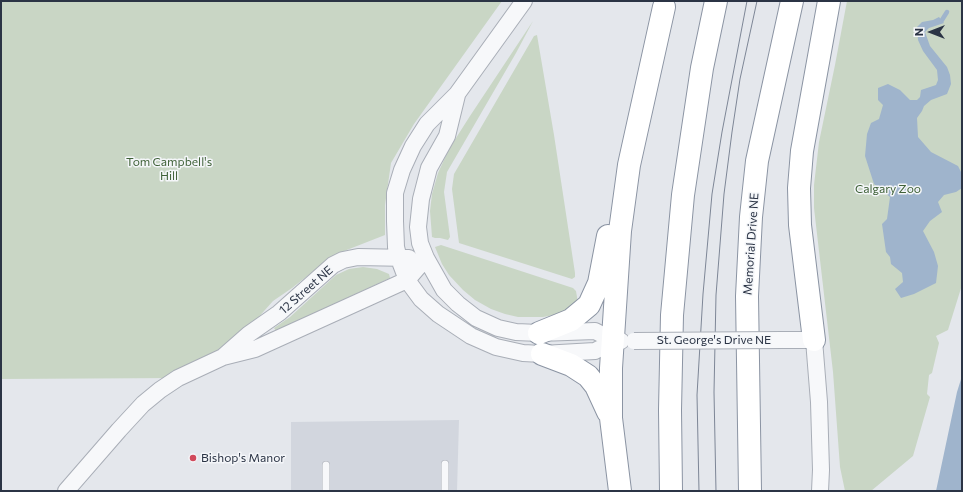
<!DOCTYPE html>
<html>
<head>
<meta charset="utf-8">
<style>
	body { margin:0 }
	#map { position:relative; width:963px; height:492px; overflow:hidden; background:#e4e7ec; font-family:Commissioner,sans-serif }
	canvas { display:block }
	.frame { position:absolute; inset:0; border:2px solid #2b3445; pointer-events:none }
	.north { position:absolute; left:911px; top:12px; width:40px; height:40px; -webkit-text-stroke:3px #f4f6f9; paint-order:stroke; rotate:270deg; font-size:11px; font-weight:700; line-height:16px; text-align:center; color:#2b3445 }
	.north::after { content:''; display:block; margin:auto; width:14px; height:18px; background:#2b3445; clip-path:polygon(50% 0,100% 100%,50% 72%,0 100%) }
</style>
</head>
<body>
<div id="map">
<canvas width="963" height="492"></canvas>
<div class="frame"></div>
<div class="north">N</div>
</div>
<script>
const g = document.querySelector('canvas').getContext('2d');
g.lineJoin = 'round';
function fill(path, color) { g.fillStyle = color; g.fill(path, 'evenodd'); }
const toPath = rows => new Path2D(rows.map(r => 'M' + r).join(''));
function strokePath(path, color, width, dash) { g.strokeStyle = color; g.lineWidth = width; g.lineCap = dash ? 'butt' : 'round'; g.setLineDash(dash || []); g.stroke(path); }
function drawText(font, color, halo, rows, align = 'center') {
  g.font = font + ' Commissioner,sans-serif'; g.lineWidth = 3; g.setLineDash([]); g.textBaseline = 'middle'; g.strokeStyle = halo; g.fillStyle = color; for (const [text, x, y, turn = 0] of rows) {
    g.save(); g.translate(x, y); g.rotate((+turn || 0) * Math.PI / 180); g.textAlign = isNaN(turn) ? turn : align; if (halo) g.strokeText(text, 0, 0); g.fillText(text, 0, 0); g.restore();
  }
}
const built = toPath([
	[459,420,457,491,291,491,291,422]
]);
const green = toPath([
	[1,1,502,1,414,124,391,163,385,205,385,235,334,255,292,288,273,301,223,357,178,378,1,379],
	[847,1,962,1,962,285,948,330,936,336,939,343,932,373,929,375,927,394,930,397,913,456,871,491,845,491,840,467,833,372,814,208,814,185,819,142,835,65],
	[533,21,516,53,447,172,444,192,450,237,448,240,440,238,435,238,432,237,430,211,432,194,438,173,449,149,470,116],
	[537,35,554,135,575,273,575,277,572,279,459,243,452,189,454,174,534,36],
	[441,245,573,288,576,291,578,303,566,311,554,315,543,317,518,317,505,314,491,309,475,300,463,290,449,275,442,264,435,247],
	[363,267,377,269,389,274,390,278,276,331,274,328,290,317,336,275,349,269]
]);
const water = toPath([
	[939,17,944,23,929,28,925,32,930,46,947,67,950,75,951,84,947,94,931,100,924,106,922,111,917,118,918,137,931,152,958,166,962,174,962,188,956,192,944,195,938,202,942,212,930,221,923,231,934,252,938,266,936,283,914,294,901,298,895,289,903,282,902,273,891,264,890,257,886,252,882,224,887,219,890,197,874,184,865,156,867,134,871,123,879,119,883,105,878,100,878,88,888,84,900,90,910,100,917,100,920,97,921,90,936,85,938,80,937,70,923,51,918,40,917,27,922,22,933,20],
	[962,376,962,491,936,491,957,392]
]);
const stream = toPath([
	[942,20,947,12]
]);
const service = toPath([
	[445,464,445,491],
	[326,465,326,491]
]);
const tertiary = toPath([
	[524,1,457,94,427,124,413,146,402,170,395,193,395,221,396,247,399,259,407,280,421,299,438,314,471,336,496,347,523,353,542,354,595,351,614,341],
	[457,95,447,136,429,168,421,199,418,227,420,243,426,258,444,290,458,304,476,318,498,328,516,332,539,333,595,331,614,341,621,341],
	[782,340,814,340,819,402,821,470,820,491],
	[224,356,249,334,279,313,333,265,343,260,358,257,409,258],
	[66,491,119,430,143,404,160,390,178,378,223,357,255,349,407,280,426,258]
]);
const trunk = toPath([
	[539,333,571,320,589,305,599,283,608,236],
	[814,340,800,225,799,188,802,151,829,1],
	[542,354,571,365,588,376,596,386,608,412],
	[620,491,611,418,611,368,620,231,629,165,664,7],
	[671,491,670,410,672,315,683,195,702,68,716,1],
	[750,491,747,296,751,217,757,161,792,1]
]);
const tram = toPath([
	[699,491,697,395,703,294,712,194,722,132,747,1],
	[716,491,714,392,716,295,724,194,732,132,740,79,757,1]
]);
const tertiaryBridge = toPath([
	[634,341,782,340]
]);
const markers = [
	[193,458,4,"#d1495b"]
];
const parkNames = [
	["Tom Campbell's",169,162],
	["Hill",169,176],
	["Calgary Zoo",888,189]
];
const streetNames = [
	["Memorial Drive NE",751,244,-86],
	["12 Street NE",306,290,-41],
	["St. George's Drive NE",714,340]
];
const poiNames = [
	["Bishop's Manor",201,458]
];
fill(built, '#d2d6de');
fill(green, '#c9d6c5');
fill(water, '#9fb4cc');
strokePath(stream, '#9fb4cc', 4.5);
strokePath(service, '#a9aeb7', 8);
strokePath(tertiary, '#a9aeb7', 18);
strokePath(trunk, '#8b94a3', 24);
strokePath(service, '#f7f8fa', 7);
strokePath(tertiary, '#f7f8fa', 16);
strokePath(trunk, '#fff', 22);
strokePath(tram, '#7d8696', 1);
strokePath(tertiaryBridge, '#a9aeb7', 18, []);
strokePath(tertiaryBridge, '#f7f8fa', 16);
for (const [x, y, r, color] of markers) { const dot = new Path2D(); dot.arc(x, y, r, 0, 2 * Math.PI); g.fillStyle = color; g.fill(dot); strokePath(dot, '#f4f6f9', 1.5); }
drawText('12px', '#3f6138', '#f4f6f9', parkNames);
drawText('12px', '#2b3445', '#f4f6f9', streetNames);
drawText('12px', '#2b3445', '#f4f6f9', poiNames, 'left');
</script>
</body>
</html>
